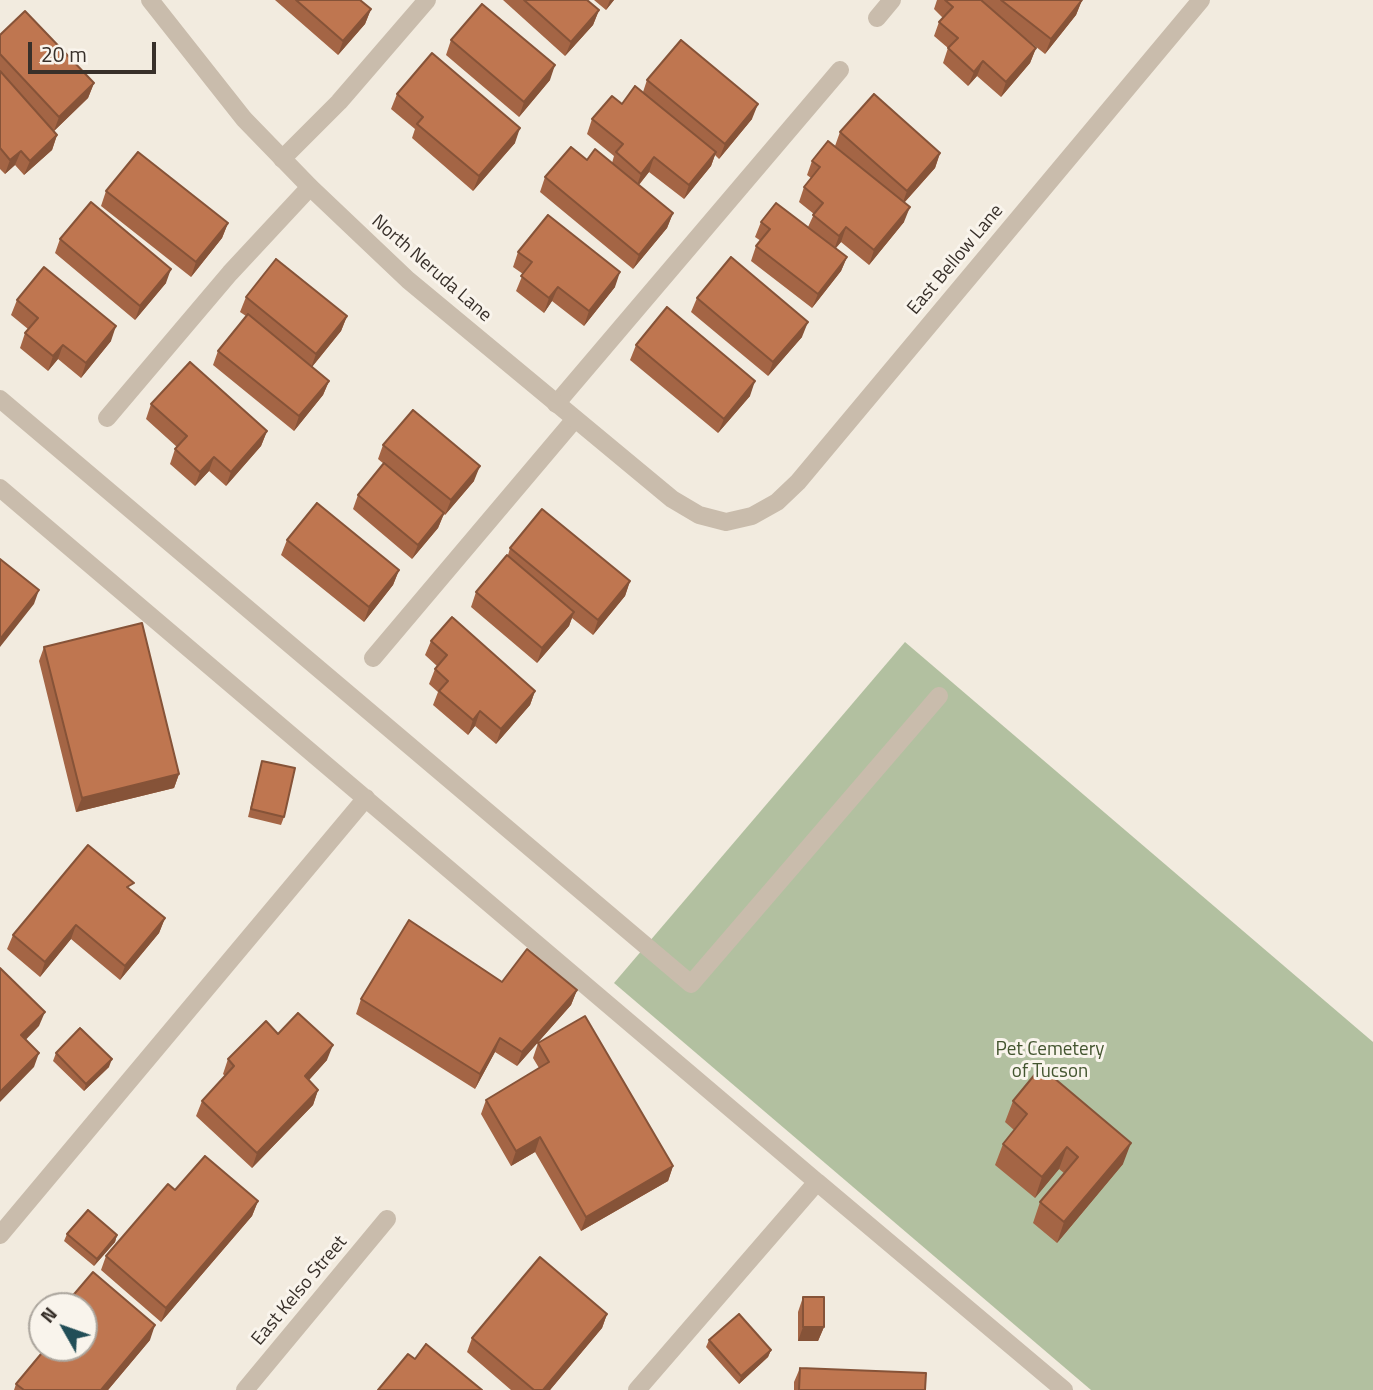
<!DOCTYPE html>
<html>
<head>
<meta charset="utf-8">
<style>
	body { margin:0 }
	#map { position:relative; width:1373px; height:1390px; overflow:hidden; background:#f2ebdf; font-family:"Titillium Web",sans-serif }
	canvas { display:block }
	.north { position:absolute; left:28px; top:1292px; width:70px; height:70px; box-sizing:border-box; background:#f9f4ec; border:2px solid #aca69e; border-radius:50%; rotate:310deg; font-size:19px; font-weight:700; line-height:28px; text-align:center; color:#38302a }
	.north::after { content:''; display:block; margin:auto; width:24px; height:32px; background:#224e57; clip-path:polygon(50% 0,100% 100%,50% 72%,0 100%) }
	.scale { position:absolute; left:28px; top:42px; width:128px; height:32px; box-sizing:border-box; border:4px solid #38302a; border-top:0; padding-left:9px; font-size:21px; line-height:24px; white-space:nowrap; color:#38302a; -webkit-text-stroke:5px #f9f4ec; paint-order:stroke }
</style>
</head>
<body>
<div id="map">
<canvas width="1373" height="1390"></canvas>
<div class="north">N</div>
<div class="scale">20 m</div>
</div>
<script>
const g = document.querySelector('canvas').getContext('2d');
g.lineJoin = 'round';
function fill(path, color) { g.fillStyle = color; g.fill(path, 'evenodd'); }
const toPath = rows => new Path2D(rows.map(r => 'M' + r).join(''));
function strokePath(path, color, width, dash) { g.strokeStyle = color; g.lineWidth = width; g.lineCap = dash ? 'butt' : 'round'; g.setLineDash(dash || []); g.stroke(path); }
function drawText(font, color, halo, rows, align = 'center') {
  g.font = font + ' "Titillium Web",sans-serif'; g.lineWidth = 6; g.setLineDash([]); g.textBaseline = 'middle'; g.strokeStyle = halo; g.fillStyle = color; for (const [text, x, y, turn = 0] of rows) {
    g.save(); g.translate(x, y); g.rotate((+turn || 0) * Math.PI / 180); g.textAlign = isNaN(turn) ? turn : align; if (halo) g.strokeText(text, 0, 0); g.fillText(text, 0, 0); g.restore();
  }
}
const green = toPath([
	[905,642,1373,1042,1373,1390,1091,1390,614,983]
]);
const lane = toPath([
	[877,18,892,0],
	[282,159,339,102,427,0],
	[0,399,691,984,939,696],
	[556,404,840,70],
	[107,418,230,273,310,187],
	[0,488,817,1182,637,1390],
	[373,658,575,419],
	[817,1182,1064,1390],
	[0,1235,366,798]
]);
const street = toPath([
	[150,0,244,119,310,187,408,280,672,499,699,515,726,522,752,516,777,502,798,482,1201,0],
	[245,1390,387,1219]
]);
const wall = toPath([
	[275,0,360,0,371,9,365,24,338,55],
	[503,0,587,0,599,10,593,25,565,56],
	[594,0,614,0,606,10],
	[937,0,1082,0,1076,15,1045,54,1010,26,1036,48,1030,63,1001,97,977,76,968,86,943,63,948,48,934,36,939,22,943,18,934,9],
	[0,35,94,83,88,98,54,131,57,135,52,150,24,175,15,165,5,174,0,169],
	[451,40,550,80,519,117,446,55],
	[647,80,752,119,719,159,715,155,711,166,684,199,649,172,639,185,673,213,667,228,633,269,540,192,545,177,587,160,612,163,614,156,587,134,592,119,643,92],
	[397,94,515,143,473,191,412,138,415,129,391,109],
	[840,132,940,153,935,168,904,203,904,222,869,265,841,242,836,248,847,257,841,271,812,308,751,261,756,246,761,241,755,237,761,222,808,227,814,214,799,202,804,187,811,178,807,175,812,161,847,157,835,146],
	[106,191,228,223,222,238,191,277,101,206],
	[60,239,166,283,135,320,55,253],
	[518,252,615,287,584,326,552,301,544,313,516,291,523,274,513,267],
	[246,297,347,316,341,331,312,367,329,381,323,395,294,431,213,365,218,351,246,316,240,312],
	[697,298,802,337,768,376,691,312],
	[17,300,111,341,81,378,58,359,48,371,20,348,25,333,28,329,11,315],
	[636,345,750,396,718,433,630,360],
	[151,404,267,431,261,446,226,486,209,471,195,486,170,464,175,449,177,447,146,419],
	[383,445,474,481,445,515,444,514,438,528,412,559,353,509,358,495,384,464,378,459],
	[287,540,399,570,393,585,364,622,281,555],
	[510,548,630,581,625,596,593,635,572,618,569,626,537,663,471,607,476,592,508,555],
	[431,641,535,691,530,705,496,744,475,726,468,735,433,705,438,692,429,684,435,669,437,666,425,655],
	[44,647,179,774,174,788,76,812,39,661],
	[262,761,284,817,281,825,248,817],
	[131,890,165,918,159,933,120,980,71,939,40,977,7,949,13,935],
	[502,982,577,990,571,1005,517,1066,495,1052,475,1089,356,1014,361,999],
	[278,1034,327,1060,309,1080,318,1090,313,1105,252,1168,196,1116,202,1101,225,1076,223,1074,228,1059],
	[538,1043,673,1166,668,1181,581,1231,535,1152,511,1166,481,1114,486,1100,539,1068,533,1058],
	[56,1053,109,1067,84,1091,53,1061],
	[1013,1101,1123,1164,1057,1243,1033,1223,1040,1202,1064,1173,1059,1169,1035,1198,995,1165,1003,1144,1014,1130,1005,1122],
	[175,1190,258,1201,252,1216,161,1322,101,1270,106,1256],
	[67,1234,117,1235,115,1242,94,1266,64,1241],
	[803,1297,824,1327,818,1341,798,1341,798,1312],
	[607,1314,602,1328,550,1390,511,1390,467,1352,472,1338],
	[42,1332,42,1348,84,1348,150,1340,108,1390,14,1390,16,1384,44,1351,37,1345],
	[709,1340,771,1350,768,1357,739,1384,706,1347],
	[800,1368,925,1390,794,1390,794,1382]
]);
const shadedWall = toPath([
	[610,0,614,0,606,10],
	[1082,0,1076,15,1045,54,1051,39],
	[371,9,365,24,338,55,343,41],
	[599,10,593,25,565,56,571,42],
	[1036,48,1030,63,1001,97,1006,82],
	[983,61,977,76,968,86,974,72],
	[555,65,550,80,519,117,524,102],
	[94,83,88,98,54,131,59,117],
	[758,104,752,119,719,159,725,144],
	[520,128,515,143,473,191,479,176],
	[57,135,52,150,24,175,30,161],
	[21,151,15,165,5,174,10,160],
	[716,152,711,166,684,199,689,185],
	[940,153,935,168,902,205,907,191],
	[654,157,649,172,636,188,641,174],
	[910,207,904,222,869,265,874,250],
	[673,213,667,228,633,269,639,255],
	[228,223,222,238,191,277,196,262],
	[846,227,841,242,834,250,839,236],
	[847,257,841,271,812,308,818,294],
	[171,269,166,283,135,320,140,306],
	[620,272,615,287,584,326,589,311],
	[558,287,552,301,544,313,549,298],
	[347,316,341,331,311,368,316,354],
	[808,322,802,337,768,376,773,362],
	[116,326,111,341,81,378,86,363],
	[63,345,58,359,48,371,53,356],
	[329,381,323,395,294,431,299,416],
	[755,381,750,396,718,433,724,419],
	[267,431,261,446,226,486,231,472],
	[214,457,209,471,195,486,200,472],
	[480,466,474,481,445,515,451,500],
	[444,513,438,528,412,559,418,545],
	[399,570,393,585,364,622,369,607],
	[630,581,625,596,593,635,598,620],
	[39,590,34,604,0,647,0,639],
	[574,612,569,626,537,663,542,648],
	[535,691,530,705,496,744,501,729],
	[480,711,475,726,468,735,473,720],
	[179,774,174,788,76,812,82,798],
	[165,918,159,933,120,980,125,966],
	[76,925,71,939,40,977,45,962],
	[577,990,571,1005,517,1066,522,1052],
	[45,1012,39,1026,16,1050,21,1035],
	[500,1038,495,1052,475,1089,480,1074],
	[333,1045,327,1060,300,1090,305,1076],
	[39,1053,34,1067,0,1102,0,1092],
	[112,1059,109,1067,84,1091,86,1084],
	[318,1090,313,1105,252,1168,257,1153],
	[540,1137,535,1152,511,1166,516,1151],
	[1131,1143,1123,1164,1057,1243,1064,1222],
	[1067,1147,1059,1169,1035,1198,1042,1177],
	[673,1166,668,1181,581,1231,586,1217],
	[258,1201,252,1216,161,1322,166,1308],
	[117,1235,115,1242,94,1266,97,1259],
	[607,1314,602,1328,550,1390,543,1390],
	[155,1325,150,1340,108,1390,101,1390],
	[803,1327,824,1327,818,1341,798,1341],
	[771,1350,768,1357,739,1384,741,1376]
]);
const building = toPath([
	[296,0,360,0,371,9,343,41,296,0],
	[524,0,587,0,599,10,571,42,524,0],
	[945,0,981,0,1036,48,1006,82,983,61,974,72,948,48,958,38,939,22,953,7,945,0],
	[1001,0,1082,0,1051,39,1001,0],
	[482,4,555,65,524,102,451,40,482,4],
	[25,11,94,83,59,117,0,54,0,35,25,11],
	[681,40,758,104,725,144,647,80,681,40],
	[432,53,520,128,479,176,417,124,423,117,397,94,432,53],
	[0,71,57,135,30,161,21,151,10,160,0,148,0,71],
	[635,86,716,152,689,185,654,157,641,174,616,152,623,144,592,119,612,96,622,104,635,86],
	[874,94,940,153,907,191,840,132,874,94],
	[828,141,910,207,874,250,846,227,839,236,813,215,823,203,804,187,820,167,812,161,828,141],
	[571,147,587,160,595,149,673,213,639,255,545,177,571,147],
	[138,152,228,223,196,262,106,191,138,152],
	[91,202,171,269,140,306,60,239,91,202],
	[776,203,847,257,818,294,756,246,770,229,761,222,776,203],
	[548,215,620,272,589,311,558,287,549,298,521,276,532,262,518,252,548,215],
	[731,257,808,322,773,362,697,298,731,257],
	[276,259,347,316,316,354,246,297,276,259],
	[44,267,116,326,86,363,63,345,53,356,25,333,38,318,17,300,44,267],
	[667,307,755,381,724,419,636,345,667,307],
	[248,314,329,381,299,416,218,351,248,314],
	[190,362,267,431,231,472,214,457,200,472,175,449,187,436,151,404,190,362],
	[413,410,480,466,451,500,383,445,413,410],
	[384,463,444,513,418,545,358,495,384,463],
	[317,503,399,570,369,607,287,540,317,503],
	[542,509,630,581,598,620,510,548,542,509],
	[507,555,574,612,542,648,476,592,507,555],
	[0,559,39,590,0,639,0,559],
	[452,617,535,691,501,729,480,711,473,720,439,691,448,681,435,669,447,655,431,641,452,617],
	[142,623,179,774,82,798,44,647,142,623],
	[262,761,295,768,284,817,251,809,262,761],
	[88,845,134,883,127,887,165,918,125,966,76,925,45,962,13,935,88,845],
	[409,920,502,982,527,949,577,990,522,1052,500,1038,480,1074,361,999,409,920],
	[0,968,45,1012,21,1035,39,1053,0,1092,0,968],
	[298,1013,333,1045,305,1076,318,1090,257,1153,202,1101,234,1066,228,1059,266,1021,278,1034,298,1013],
	[585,1016,673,1166,586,1217,540,1137,516,1151,486,1100,549,1062,538,1043,585,1016],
	[80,1028,112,1059,86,1084,56,1053,80,1028],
	[1041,1067,1131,1143,1064,1222,1040,1202,1078,1157,1067,1147,1042,1177,1003,1144,1027,1114,1013,1101,1041,1067],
	[205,1156,258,1201,166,1308,106,1256,168,1184,175,1190,205,1156],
	[88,1210,117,1235,97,1259,67,1234,88,1210],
	[540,1257,607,1314,543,1390,534,1390,472,1338,540,1257],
	[93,1272,155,1325,101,1390,24,1390,16,1384,46,1348,84,1348,84,1306,64,1306,93,1272],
	[803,1297,824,1297,824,1327,803,1327,803,1297],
	[739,1314,771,1350,741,1376,709,1340,739,1314],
	[426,1344,482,1390,378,1390,408,1354,415,1359,426,1344],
	[800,1368,926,1373,925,1390,799,1390,800,1368]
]);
const streetNames = [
	["East Bellow Lane",956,260,-50],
	["North Neruda Lane",431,269,41],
	["East Kelso Street",300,1291,-50]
];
const parkNames = [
	["Pet Cemetery",1050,1050],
	["of Tucson",1050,1072]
];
fill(green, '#b2c0a0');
strokePath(lane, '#c9bcac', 18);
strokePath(street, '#c9bcac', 18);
fill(wall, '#a46545');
fill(shadedWall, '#865338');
fill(building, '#bf7650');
strokePath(building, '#865338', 2);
drawText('19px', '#38302a', '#f9f4ec', streetNames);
drawText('19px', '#43552f', '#f9f4ec', parkNames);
</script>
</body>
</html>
